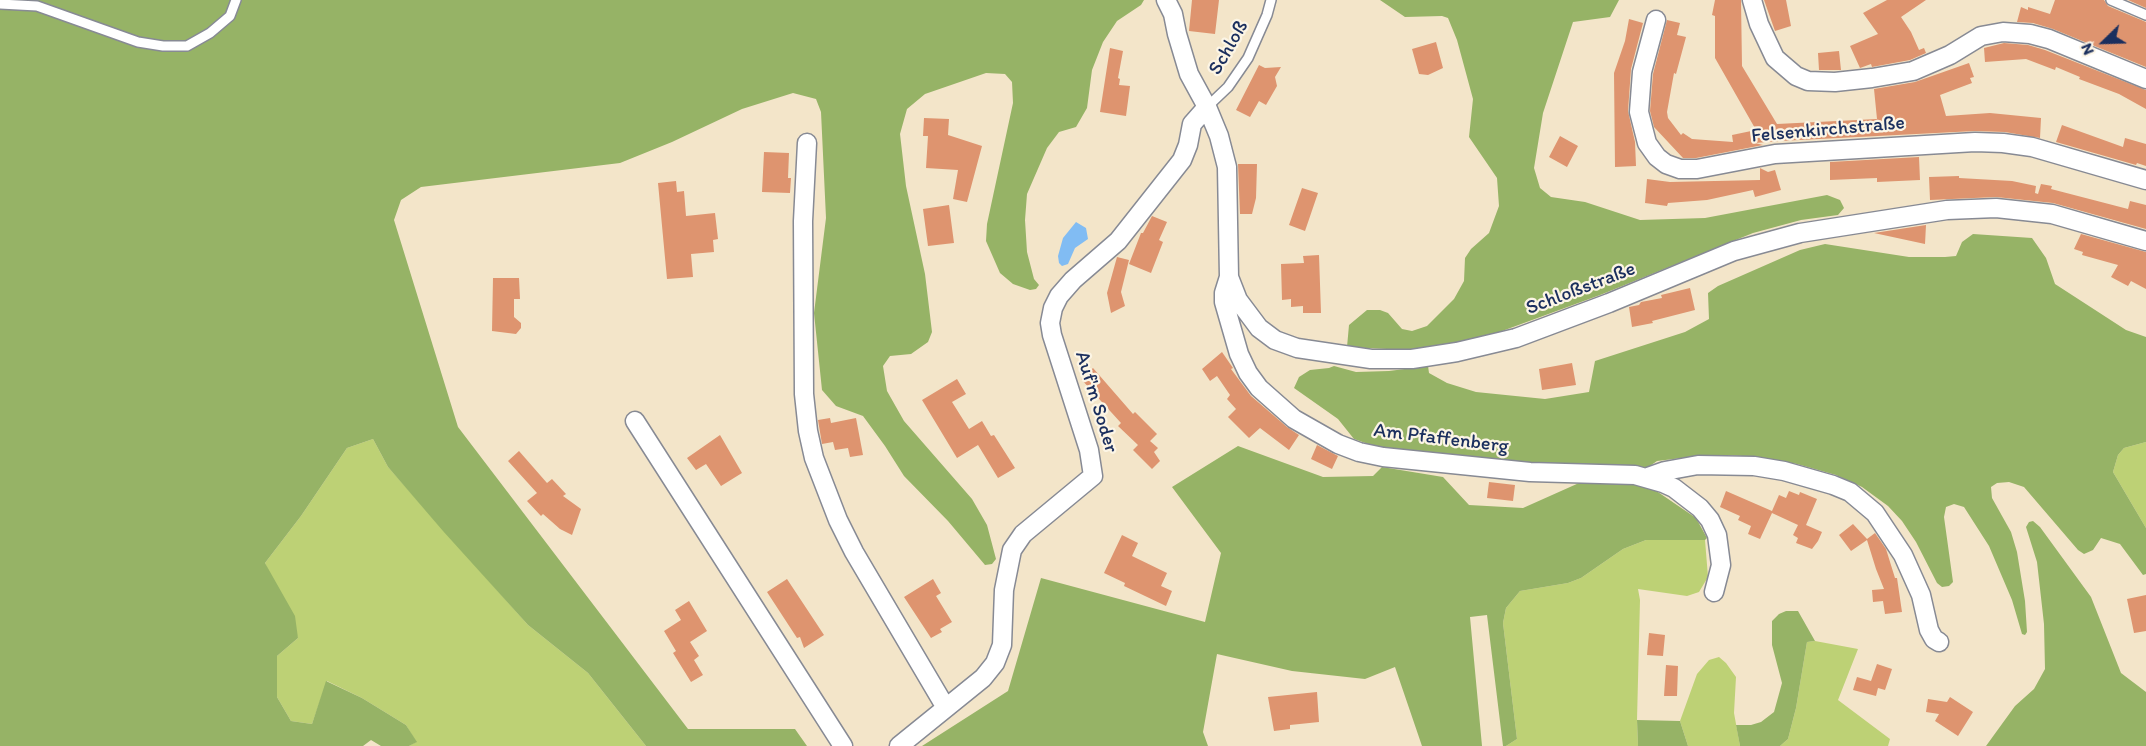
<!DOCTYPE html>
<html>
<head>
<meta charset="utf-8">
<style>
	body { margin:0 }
	#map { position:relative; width:2146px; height:746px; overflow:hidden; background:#f3e5c9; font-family:Itim,sans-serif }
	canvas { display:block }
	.north { position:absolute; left:2074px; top:12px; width:60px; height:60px; -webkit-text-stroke:4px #fcf5e5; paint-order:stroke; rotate:247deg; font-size:16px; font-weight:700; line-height:24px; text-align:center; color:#1b2f5e }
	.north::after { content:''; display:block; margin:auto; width:21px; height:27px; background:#1b2f5e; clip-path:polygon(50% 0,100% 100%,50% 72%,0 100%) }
</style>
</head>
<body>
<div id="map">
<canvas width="2146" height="746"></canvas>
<div class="north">N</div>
</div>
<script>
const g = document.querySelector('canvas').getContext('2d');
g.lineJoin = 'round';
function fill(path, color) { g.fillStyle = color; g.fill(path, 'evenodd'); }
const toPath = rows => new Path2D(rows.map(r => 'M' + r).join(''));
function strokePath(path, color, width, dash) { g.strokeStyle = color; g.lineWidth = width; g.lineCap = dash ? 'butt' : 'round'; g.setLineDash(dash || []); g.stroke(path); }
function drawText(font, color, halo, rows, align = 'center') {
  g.font = font + ' Itim,sans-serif'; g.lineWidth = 4.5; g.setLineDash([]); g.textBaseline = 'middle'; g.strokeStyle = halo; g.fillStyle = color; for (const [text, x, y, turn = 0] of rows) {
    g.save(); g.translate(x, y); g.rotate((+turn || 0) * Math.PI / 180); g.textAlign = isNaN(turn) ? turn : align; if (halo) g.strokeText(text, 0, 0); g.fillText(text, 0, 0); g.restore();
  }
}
const green = toPath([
	[373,439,388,467,528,625,588,673,646,746,409,746,416,742,406,725,362,698,327,681,312,724,291,721,277,697,277,656,298,638,265,563,301,516,347,448],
	[2146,442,2146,528,2113,472,2118,455,2124,448],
	[1667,538,1705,540,1708,577,1699,592,1687,596,1638,589,1640,600,1637,720,1638,746,1506,746,1517,739,1503,623,1506,608,1520,591,1568,583,1581,578,1623,549,1646,540],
	[1815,641,1858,649,1838,700,1890,739,1888,746,1780,746,1788,739,1796,708,1807,642],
	[1719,657,1726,663,1736,677,1734,713,1740,746,1688,746,1680,721,1697,674,1709,660]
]);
const forest = toPath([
	[0,0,1144,0,1141,5,1117,21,1103,42,1092,70,1087,108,1076,127,1059,132,1047,148,1027,194,1025,220,1027,252,1034,279,1039,285,1036,289,1030,290,1013,284,1000,273,986,241,987,224,1013,103,1012,82,1005,74,986,73,925,94,907,109,900,134,906,186,925,274,932,332,928,342,911,354,890,356,883,366,887,391,904,421,972,499,987,525,996,559,992,564,985,565,948,521,904,476,885,446,863,416,836,406,822,390,814,313,826,218,821,112,816,99,793,93,742,109,672,142,620,163,421,187,401,200,394,220,458,427,688,729,795,729,807,746,646,746,588,673,528,625,443,531,388,467,373,439,347,448,301,516,265,563,295,616,298,638,277,656,277,697,291,721,312,724,326,681,362,698,406,725,417,742,409,746,381,746,371,740,363,746,0,746],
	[1380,0,1619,0,1610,17,1573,22,1543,113,1534,168,1540,188,1551,197,1585,202,1640,220,1705,218,1827,195,1840,200,1844,208,1838,215,1801,220,1753,233,1600,295,1494,334,1426,351,1347,347,1349,325,1367,310,1380,310,1388,313,1402,329,1412,331,1427,326,1454,299,1464,281,1465,258,1471,249,1489,233,1499,206,1497,178,1469,137,1473,99,1457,40,1448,18,1442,16,1405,17],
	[1973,234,2032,238,2046,258,2055,284,2126,330,2146,337,2146,442,2124,448,2118,455,2113,472,2146,528,2146,574,2143,575,2120,544,2101,538,2093,550,2084,554,2078,550,2024,487,2009,482,1997,483,1991,487,1992,498,2011,532,2017,552,2025,601,2027,632,2025,635,2022,634,2012,600,1989,546,1964,507,1954,504,1946,507,1944,517,1953,582,1949,586,1942,587,1937,583,1916,542,1902,521,1888,506,1862,487,1836,475,1797,464,1759,457,1726,455,1698,456,1657,461,1647,468,1563,467,1380,448,1354,439,1338,419,1294,388,1299,377,1310,370,1329,368,1334,366,1356,372,1389,371,1428,366,1429,373,1447,383,1476,392,1545,399,1589,392,1595,361,1685,332,1709,319,1708,293,1718,286,1800,250,1825,244,1909,257,1945,257,1956,256,1962,242],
	[1238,446,1323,477,1373,476,1382,467,1443,477,1469,505,1523,508,1579,483,1606,480,1634,482,1652,488,1696,518,1707,538,1705,540,1646,540,1623,549,1581,578,1568,583,1520,591,1506,608,1503,623,1517,739,1506,746,1503,746,1487,615,1470,617,1482,746,1422,746,1395,667,1365,679,1292,671,1217,654,1203,732,1208,746,922,746,1008,691,1041,578,1205,622,1221,553,1172,487],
	[2033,521,2040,527,2091,597,2121,673,2146,692,2146,746,1986,746,2015,706,2034,689,2045,669,2044,624,2037,562,2026,527,2029,522],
	[1786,611,1798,611,1815,641,1807,642,1796,708,1788,739,1780,746,1740,746,1736,725,1751,725,1761,722,1774,712,1782,683,1772,645,1772,621,1779,614],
	[1637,720,1680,721,1688,746,1638,746]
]);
const water = toPath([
	[1076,222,1086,228,1088,239,1075,248,1068,264,1062,266,1059,263,1058,256,1063,238]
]);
const building = toPath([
	[1192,0,1219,0,1215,34,1189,31],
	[1715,0,1741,0,1742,66,1777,124,1877,119,1874,89,1915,82,1969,63,1974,77,1970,78,1972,83,1940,95,1946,116,1990,113,2041,118,2040,138,2005,132,1975,131,1780,141,1755,143,1763,145,1696,158,1683,158,1654,127,1650,111,1653,74,1667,20,1680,23,1677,35,1686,37,1676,74,1674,73,1667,112,1668,118,1681,135,1683,133,1692,139,1733,142,1732,135,1756,130,1715,58,1715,16,1712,15],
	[1764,0,1786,0,1791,26,1775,31],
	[1887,0,1926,0,1901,17,1911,32,1919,50,1924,48,1926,53,1910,60,1872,67,1871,64,1860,68,1850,46,1878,34,1863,13],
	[2055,0,2104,0,2108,6,2146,22,2146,67,2053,29,2033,23,2017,22,2021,7,2028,10,2028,7,2050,14],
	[2128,0,2146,0,2146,8],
	[1629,19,1643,23,1631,69,1628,111,1635,142,1636,166,1615,167,1614,73,1625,41],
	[1436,42,1443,68,1428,75,1419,74,1412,49],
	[2004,43,2028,45,2045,50,2146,90,2146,109,2119,94,2079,79,2080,77,2056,67,2055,70,2026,59,1985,62,1984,48],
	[1110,48,1123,51,1118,78,1120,79,1119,85,1130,86,1126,116,1100,112],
	[1839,51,1841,70,1819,70,1818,53],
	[1259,65,1265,68,1281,67,1275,77,1277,86,1266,105,1259,101,1250,117,1236,110],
	[924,118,949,119,948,135,982,146,967,202,953,199,958,170,926,168,928,136,923,136],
	[2062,125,2123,147,2125,138,2146,144,2146,166,2137,163,2136,165,2056,142],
	[1560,136,1578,146,1567,167,1549,157],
	[764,152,789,153,788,178,791,178,790,193,762,192],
	[1919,157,1920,180,1877,182,1877,178,1830,180,1830,162],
	[1238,164,1257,164,1256,198,1252,214,1240,214],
	[1760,168,1768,172,1775,170,1781,190,1755,197,1753,190,1707,200,1668,203,1667,206,1645,203,1647,179,1670,182,1760,180],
	[1959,176,1959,178,2012,181,2036,186,2035,193,2038,194,2041,184,2052,186,2051,189,2128,209,2130,201,2146,205,2146,229,2053,203,1996,197,1930,200,1929,177],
	[676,181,677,192,684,191,686,216,715,213,718,239,713,240,714,252,691,254,693,277,667,279,658,183],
	[1302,188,1318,193,1305,231,1289,225],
	[949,205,954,243,928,246,923,209],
	[1152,216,1167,222,1159,240,1163,242,1151,273,1129,264,1141,233,1143,233],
	[1926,225,1925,244,1874,233],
	[2081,234,2146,252,2146,289,2131,281,2128,286,2111,277,2118,265,2082,255,2083,252,2074,249],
	[1319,255,1321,313,1303,313,1303,306,1291,307,1291,299,1282,300,1281,264,1304,263,1303,256],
	[1117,257,1129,260,1121,292,1125,306,1111,313,1107,293],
	[493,278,519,278,520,299,514,299,514,317,521,323,521,328,516,334,492,331],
	[1690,288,1695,310,1652,321,1653,323,1632,327,1629,307,1639,305,1641,302,1662,298,1661,295],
	[1222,352,1233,368,1231,369,1251,396,1287,427,1299,435,1289,450,1260,428,1249,438,1228,417,1236,409,1227,399,1230,395,1217,376,1210,381,1202,369],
	[1572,363,1576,385,1542,390,1539,369],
	[1093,368,1133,414,1135,412,1157,434,1150,441,1158,448,1154,452,1160,461,1152,469,1133,450,1138,445,1118,426,1121,423,1081,379],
	[957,379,966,394,952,402,969,429,982,421,991,436,994,435,1015,468,998,478,978,445,957,458,922,400],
	[830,418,831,423,856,418,863,455,850,457,848,448,835,450,833,442,822,444,818,420],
	[720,435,742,473,721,486,706,464,696,470,687,458],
	[1317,445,1338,456,1332,469,1311,459],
	[519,451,547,483,552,479,566,494,563,496,581,509,572,535,560,529,543,514,541,516,527,501,537,493,508,461],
	[1489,482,1515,485,1513,501,1487,498],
	[1726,491,1772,511,1779,495,1786,498,1789,491,1799,495,1800,492,1817,499,1806,525,1822,532,1818,541,1812,549,1796,543,1798,538,1793,535,1798,525,1772,513,1760,539,1748,534,1751,526,1738,520,1740,516,1720,507],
	[1853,524,1867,539,1875,533,1886,549,1895,578,1897,578,1902,612,1885,614,1883,601,1873,602,1872,590,1884,589,1876,569,1867,540,1851,551,1839,535],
	[1122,535,1138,543,1132,556,1167,573,1161,586,1172,591,1166,606,1124,586,1125,583,1104,573],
	[787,579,824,635,804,648,800,637,797,638,767,592],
	[933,579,941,593,936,596,952,622,940,629,942,632,931,638,904,597],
	[2146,595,2146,631,2134,633,2127,599],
	[689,601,707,631,690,642,699,656,694,660,703,675,691,682,673,653,676,651,664,631,681,620,675,610],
	[1649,633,1665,635,1663,656,1647,655],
	[1877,664,1892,669,1885,690,1878,688,1876,696,1853,690,1857,677,1871,681],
	[1666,665,1678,666,1677,696,1664,696],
	[1317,692,1319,722,1290,725,1290,729,1274,731,1268,697],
	[1950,697,1973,712,1958,736,1935,721,1939,714,1926,712,1928,699,1947,702]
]);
const lane = toPath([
	[2111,0,2146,15],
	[0,4,37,6,138,42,163,46,187,46,210,33,230,16,236,0],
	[1207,107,1228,87,1248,58,1267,15,1271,0]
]);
const street = toPath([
	[1166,0,1173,14,1177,34,1189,74,1207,107,1219,136,1227,167,1229,277,1238,300,1259,328,1275,340,1297,348,1371,359,1412,359,1457,352,1516,338,1609,303,1734,251,1800,233,1947,210,1996,208,2052,214,2146,241],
	[1752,0,1759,24,1775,58,1796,76,1808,81,1835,82,1872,78,1913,71,1950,55,1981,36,2003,32,2030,34,2049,39,2146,79],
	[1656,20,1642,72,1639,112,1647,143,1657,157,1666,164,1680,169,1697,169,1775,154,1975,142,2003,143,2032,147,2146,180],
	[807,143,803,221,804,394,808,431,814,458,838,520,854,552,946,708],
	[1229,277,1224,293,1224,302,1239,354,1248,373,1259,388,1294,419,1338,444,1359,452,1383,457,1530,472,1635,475,1663,483,1674,488,1700,508,1710,520,1717,535,1721,565,1714,592],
	[635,421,843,746],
	[1648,477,1665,471,1698,465,1754,466,1784,471,1833,485,1850,492,1875,513,1903,555,1921,595,1929,630,1934,639,1939,642],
	[899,746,983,678,995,663,1002,645,1004,590,1012,550,1023,534,1093,476,1089,450,1052,335,1050,323,1053,308,1059,296,1073,280,1118,241,1182,160,1188,145,1192,124,1207,107]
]);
const streetNames = [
	["Schloß",1229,48,-60],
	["Felsenkirchstraße",1828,130,-5],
	["Schloßstraße",1581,289,-21],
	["Auf'm Soder",1096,402,73],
	["Am Pfaffenberg",1441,439,7]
];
fill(green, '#bdd175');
fill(forest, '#96b366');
fill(water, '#81bcf3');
fill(building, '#de946f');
strokePath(lane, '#878a94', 12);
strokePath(street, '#878a94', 21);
strokePath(lane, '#fff', 9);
strokePath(street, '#fff', 18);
drawText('20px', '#1b2f5e', '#fcf5e5', streetNames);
</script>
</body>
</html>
